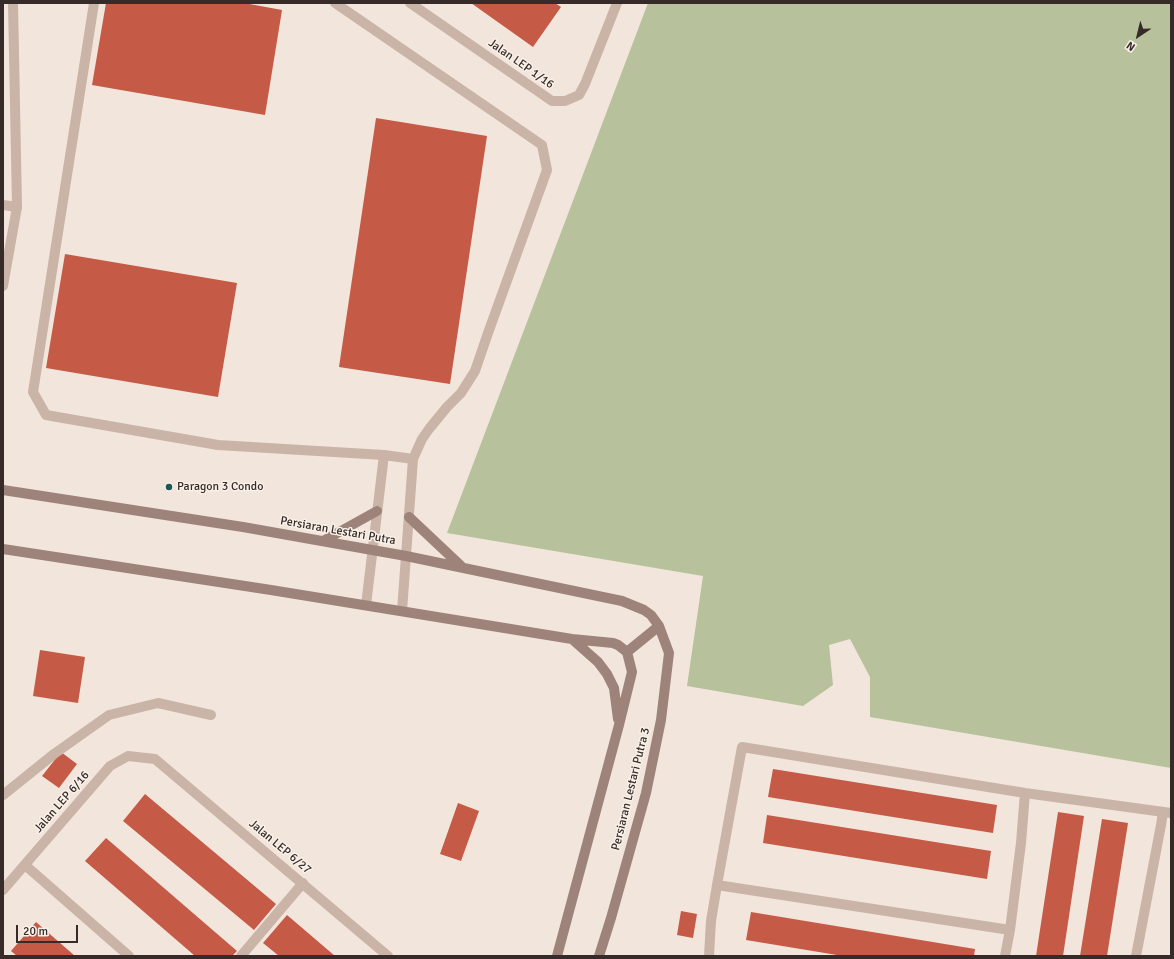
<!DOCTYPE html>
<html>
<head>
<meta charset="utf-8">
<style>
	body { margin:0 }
	#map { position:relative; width:1174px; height:959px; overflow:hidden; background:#f2e5db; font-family:Signika,sans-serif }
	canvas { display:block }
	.frame { position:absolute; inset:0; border:4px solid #362b28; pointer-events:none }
	.north { position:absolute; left:1118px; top:16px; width:40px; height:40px; -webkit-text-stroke:3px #f9f0e8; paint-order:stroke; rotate:215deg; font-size:11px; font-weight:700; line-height:16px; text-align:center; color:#362b28 }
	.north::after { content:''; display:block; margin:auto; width:14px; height:18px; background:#362b28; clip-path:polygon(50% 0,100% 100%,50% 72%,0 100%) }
	.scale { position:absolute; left:16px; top:925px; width:62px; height:18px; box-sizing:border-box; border:2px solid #362b28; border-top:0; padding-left:5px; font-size:12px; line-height:14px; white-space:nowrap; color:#362b28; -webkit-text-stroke:3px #f9f0e8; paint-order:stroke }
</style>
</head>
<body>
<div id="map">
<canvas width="1174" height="959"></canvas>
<div class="frame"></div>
<div class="north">N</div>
<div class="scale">20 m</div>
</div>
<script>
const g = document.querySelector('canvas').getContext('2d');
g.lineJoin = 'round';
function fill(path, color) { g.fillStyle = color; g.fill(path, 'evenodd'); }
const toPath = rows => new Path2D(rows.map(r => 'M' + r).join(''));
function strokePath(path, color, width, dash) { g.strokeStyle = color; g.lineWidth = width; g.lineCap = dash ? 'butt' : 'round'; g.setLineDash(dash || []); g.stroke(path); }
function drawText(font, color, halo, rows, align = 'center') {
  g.font = font + ' Signika,sans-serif'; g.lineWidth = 3; g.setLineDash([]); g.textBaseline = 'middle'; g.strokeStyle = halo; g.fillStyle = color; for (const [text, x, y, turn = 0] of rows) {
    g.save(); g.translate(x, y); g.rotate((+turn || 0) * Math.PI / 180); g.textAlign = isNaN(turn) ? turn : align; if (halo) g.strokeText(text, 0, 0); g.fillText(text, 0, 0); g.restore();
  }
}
const green = toPath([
	[648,3,1171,3,1171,768,870,717,870,677,850,639,829,645,833,685,803,706,687,686,703,576,447,533]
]);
const building = toPath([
	[106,3,244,3,282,10,265,115,92,85],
	[471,3,555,3,561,7,533,47],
	[376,118,487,136,450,384,339,367],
	[65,254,237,283,218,397,46,368],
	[40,650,85,657,78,703,33,696],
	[61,752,77,764,59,788,42,776],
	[773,769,997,805,993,833,768,797],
	[145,794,276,904,254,930,123,821],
	[458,803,479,811,461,861,440,854],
	[1058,812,1084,816,1063,956,1036,956],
	[767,815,991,851,987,879,763,843],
	[1102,819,1128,823,1107,956,1080,956],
	[106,838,237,951,232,956,195,956,85,861],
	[681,911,697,914,693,938,677,935],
	[751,912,975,949,974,956,843,956,746,940],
	[287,915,335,956,279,956,263,943],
	[36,922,75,956,17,956,11,951]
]);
const lane = toPath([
	[3,205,17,207],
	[3,795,54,754,109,715,158,703,211,715],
	[717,885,1010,930],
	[241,956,303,883],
	[709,956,711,921,717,885,742,747,1025,793,1171,813],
	[1005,956,1010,930,1021,843,1025,793],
	[1136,956,1161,825,1163,812]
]);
const street = toPath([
	[94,3,33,392,46,415,218,445,384,455,413,459],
	[335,3,542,145,547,170,488,333,475,371,461,393,447,407,429,429,422,439,413,459,402,611],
	[410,3,552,101,565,101,579,95,585,84,617,3],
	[3,286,17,207,13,3],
	[366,605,384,455],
	[25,865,129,956],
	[3,890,110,766,128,756,155,759,388,956]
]);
const secondary = toPath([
	[3,490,243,527,406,556,622,601,644,610,651,615,659,626,669,653,661,720,646,793,611,918,599,956],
	[409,517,461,566],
	[323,541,377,511],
	[3,549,271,590,572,639,613,643,618,645,627,652],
	[572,639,598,662,607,674,614,688,618,719],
	[627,652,659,626],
	[557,956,619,725,632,672,627,652]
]);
const markers = [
	[169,487,4,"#1d5757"]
];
const streetNames = [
	["Jalan LEP 1/16",521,64,35],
	["Persiaran Lestari Putra",338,531,10],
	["Persiaran Lestari Putra 3",631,789,-76],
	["Jalan LEP 6/16",62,802,-49],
	["Jalan LEP 6/27",280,847,40]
];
const poiNames = [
	["Paragon 3 Condo",177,487]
];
fill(green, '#b7c19b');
fill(building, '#c55a46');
strokePath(lane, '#cab4a7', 10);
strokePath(street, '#cab4a7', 10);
strokePath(secondary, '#9d8379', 10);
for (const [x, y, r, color] of markers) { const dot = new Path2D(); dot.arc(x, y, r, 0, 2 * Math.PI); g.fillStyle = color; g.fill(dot); strokePath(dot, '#f9f0e8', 1.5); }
drawText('12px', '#362b28', '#f9f0e8', streetNames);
drawText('12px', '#362b28', '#f9f0e8', poiNames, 'left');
</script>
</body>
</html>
